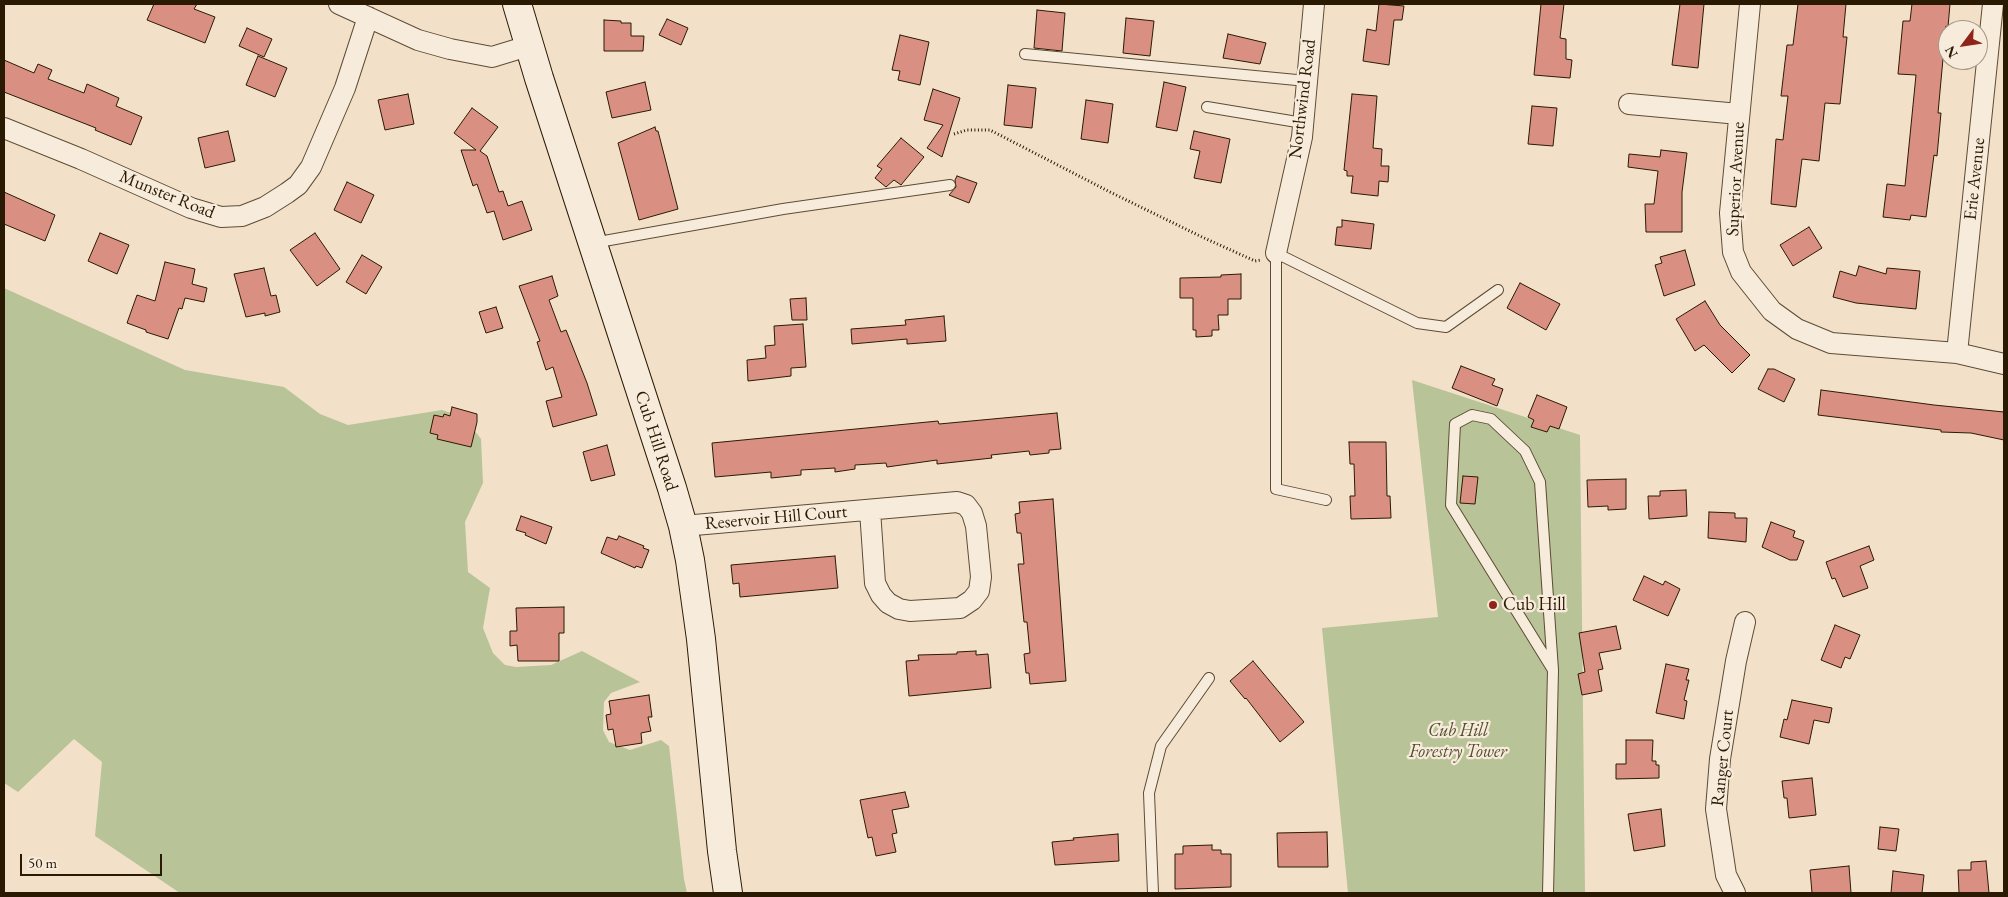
<!DOCTYPE html>
<html>
<head>
<meta charset="utf-8">
<style>
	body { margin:0 }
	#map { position:relative; width:2008px; height:897px; overflow:hidden; background:#f2e1c8; font-family:"EB Garamond",serif }
	canvas { display:block }
	.frame { position:absolute; inset:0; border:5px solid #2b1a03; pointer-events:none }
	.north { position:absolute; left:1938px; top:20px; width:50px; height:50px; box-sizing:border-box; background:#f7ecdb; border:1px solid #a59885; border-radius:50%; rotate:239deg; font-size:14px; font-weight:700; line-height:20px; text-align:center; color:#2b1a03 }
	.north::after { content:''; display:block; margin:auto; width:18px; height:22px; background:#8f2418; clip-path:polygon(50% 0,100% 100%,50% 72%,0 100%) }
	.scale { position:absolute; left:20px; top:854px; width:142px; height:22px; box-sizing:border-box; border:2px solid #2b1a03; border-top:0; padding-left:6px; font-size:15px; line-height:18px; white-space:nowrap; color:#2b1a03; -webkit-text-stroke:4px #f7ecdb; paint-order:stroke }
</style>
</head>
<body>
<div id="map">
<canvas width="2008" height="897"></canvas>
<div class="frame"></div>
<div class="north">N</div>
<div class="scale">50 m</div>
</div>
<script>
const g = document.querySelector('canvas').getContext('2d');
g.lineJoin = 'round';
function fill(path, color) { g.fillStyle = color; g.fill(path, 'evenodd'); }
const toPath = rows => new Path2D(rows.map(r => 'M' + r).join(''));
function strokePath(path, color, width, dash) { g.strokeStyle = color; g.lineWidth = width; g.lineCap = dash ? 'butt' : 'round'; g.setLineDash(dash || []); g.stroke(path); }
function drawText(font, color, halo, rows, align = 'center') {
  g.font = font + ' "EB Garamond",serif'; g.lineWidth = 4.5; g.setLineDash([]); g.textBaseline = 'middle'; g.strokeStyle = halo; g.fillStyle = color; for (const [text, x, y, turn = 0] of rows) {
    g.save(); g.translate(x, y); g.rotate((+turn || 0) * Math.PI / 180); g.textAlign = isNaN(turn) ? turn : align; if (halo) g.strokeText(text, 0, 0); g.fillText(text, 0, 0); g.restore();
  }
}
const green = toPath([
	[4,288,185,370,284,387,320,414,348,425,442,410,464,417,481,439,483,483,465,522,468,572,490,588,483,628,493,653,505,665,516,667,551,665,582,651,640,682,611,693,604,702,603,730,609,742,630,750,661,740,669,746,684,879,687,893,180,893,95,836,102,762,74,739,18,792,4,783],
	[1412,380,1580,435,1585,893,1348,893,1322,628,1438,617]
]);
const building = toPath([
	[154,4,197,4,194,9,215,17,205,43,147,20,154,4],
	[1379,4,1404,6,1402,20,1394,20,1389,65,1363,61,1367,29,1376,31,1379,4],
	[1541,4,1564,4,1560,38,1566,39,1566,59,1572,60,1570,78,1534,75,1541,4],
	[1680,4,1704,4,1698,68,1672,65,1680,4],
	[1798,4,1846,4,1843,37,1847,37,1840,104,1825,103,1819,161,1802,159,1796,207,1771,204,1776,139,1783,140,1786,113,1788,96,1781,96,1787,45,1793,45,1798,4],
	[1912,4,1950,4,1948,27,1946,26,1938,113,1941,113,1937,156,1934,155,1926,217,1911,215,1910,220,1883,217,1887,184,1905,186,1916,75,1898,74,1903,21,1910,21,1912,4],
	[1037,10,1065,13,1062,51,1034,48,1037,10],
	[1126,18,1154,21,1150,56,1123,53,1126,18],
	[667,19,688,28,681,45,659,35,667,19],
	[604,20,621,21,621,23,631,23,631,36,644,36,643,51,604,51,604,20],
	[247,28,272,39,264,57,239,46,247,28],
	[1228,34,1266,43,1260,64,1223,58,1228,34],
	[900,35,929,42,920,85,898,80,900,71,892,70,900,35],
	[258,56,287,68,275,97,246,85,258,56],
	[4,60,34,73,38,64,52,70,48,79,84,93,87,84,119,98,116,106,142,117,131,145,95,130,96,128,4,92,4,60],
	[645,82,651,110,612,118,606,92,645,82],
	[1164,82,1186,87,1177,131,1156,127,1164,82],
	[1008,85,1036,88,1032,128,1004,125,1008,85],
	[933,89,960,98,942,157,927,148,943,125,924,120,933,89],
	[408,94,414,124,385,130,378,100,408,94],
	[1352,94,1377,96,1373,148,1382,149,1381,166,1389,166,1388,182,1379,181,1378,196,1351,193,1353,176,1347,176,1347,171,1344,170,1352,94],
	[1086,100,1113,104,1108,143,1081,139,1086,100],
	[1532,106,1557,108,1553,146,1528,144,1532,106],
	[472,108,498,127,480,151,487,156,499,192,503,191,508,206,522,201,532,230,503,240,494,211,487,213,477,184,473,186,461,150,476,150,454,133,472,108],
	[655,127,656,131,658,131,678,209,639,220,618,143,655,127],
	[228,131,235,161,205,168,198,138,228,131],
	[1194,131,1230,139,1221,183,1194,178,1200,151,1190,149,1194,131],
	[901,138,924,157,901,185,894,180,886,187,875,178,882,169,877,166,901,138],
	[1661,150,1687,153,1682,192,1682,232,1646,232,1645,204,1654,204,1658,171,1628,167,1629,154,1660,157,1661,150],
	[957,176,977,183,969,203,949,195,956,187,955,180,957,176],
	[347,182,374,195,361,223,334,210,347,182],
	[4,192,55,215,45,241,4,224,4,192],
	[1342,220,1374,224,1371,249,1335,245,1337,227,1342,227,1342,220],
	[1809,227,1822,248,1793,266,1780,245,1809,227],
	[100,233,129,245,117,274,88,261,100,233],
	[315,233,340,269,317,286,290,250,315,233],
	[1685,250,1695,285,1664,296,1655,265,1662,263,1660,257,1685,250],
	[362,255,382,267,366,294,346,282,362,255],
	[165,262,195,269,192,284,207,288,204,302,185,298,182,309,179,308,168,339,146,332,146,330,127,323,137,295,155,301,165,262],
	[1859,266,1886,274,1887,268,1920,271,1916,309,1856,303,1833,297,1840,271,1856,276,1859,266],
	[264,268,271,296,276,295,280,312,265,316,265,313,246,317,234,274,264,268],
	[1241,274,1241,299,1228,299,1228,315,1218,315,1219,330,1212,330,1212,336,1196,337,1196,330,1193,330,1193,298,1180,298,1180,278,1221,277,1221,275,1241,274],
	[552,276,558,296,549,300,561,332,566,330,587,383,597,415,553,427,546,401,562,397,553,367,546,370,537,342,540,341,519,286,552,276],
	[1520,283,1560,304,1546,330,1507,308,1520,283],
	[806,298,807,320,792,320,790,299,806,298],
	[1705,301,1720,325,1750,355,1732,373,1704,345,1695,351,1676,319,1705,301],
	[496,307,503,328,486,333,479,312,496,307],
	[944,316,946,341,907,344,907,339,852,344,851,329,906,325,905,320,944,316],
	[803,324,806,367,791,368,791,376,748,381,747,360,766,358,765,346,775,345,774,326,803,324],
	[1461,366,1495,379,1492,385,1503,389,1497,406,1452,388,1461,366],
	[1768,369,1774,369,1795,379,1784,402,1758,389,1768,369],
	[1821,390,1934,405,2004,412,2004,440,1971,433,1941,432,1941,430,1818,415,1821,390],
	[1537,395,1567,407,1559,429,1550,426,1547,432,1531,427,1534,420,1528,417,1537,395],
	[452,407,477,414,477,422,471,447,437,439,438,435,430,433,434,415,443,417,444,414,450,416,452,407],
	[1057,413,1061,449,1049,450,1049,453,1030,455,1029,451,991,455,992,458,937,464,937,460,887,467,886,463,855,465,855,469,835,472,835,468,801,470,801,475,771,478,771,472,715,477,712,443,938,421,939,424,1057,413],
	[1349,442,1386,442,1387,496,1390,496,1391,518,1351,519,1350,496,1355,496,1354,464,1350,464,1349,442],
	[607,445,615,475,591,481,583,452,607,445],
	[1463,476,1478,477,1475,504,1460,503,1463,476],
	[1626,479,1626,509,1608,510,1608,506,1588,507,1587,480,1626,479],
	[1686,490,1687,516,1649,519,1648,496,1660,496,1660,491,1686,490],
	[1053,499,1066,681,1030,684,1029,673,1026,673,1024,654,1030,653,1027,622,1024,622,1018,564,1024,564,1021,533,1017,533,1015,514,1020,513,1019,502,1053,499],
	[1709,512,1735,513,1735,518,1747,518,1746,542,1708,538,1709,512],
	[521,516,552,527,546,544,525,535,526,533,516,530,521,516],
	[1771,522,1795,531,1793,537,1804,541,1797,560,1790,560,1762,547,1771,522],
	[619,536,644,546,643,548,649,550,642,568,636,566,635,568,601,553,607,537,617,540,619,536],
	[1869,546,1874,560,1860,566,1868,588,1843,597,1835,578,1832,579,1826,562,1869,546],
	[835,556,838,588,740,597,739,583,733,584,731,565,835,556],
	[1644,576,1663,585,1665,581,1680,589,1668,616,1633,600,1644,576],
	[564,607,564,633,559,633,559,661,518,661,517,645,510,646,510,631,517,631,516,608,564,607],
	[1835,625,1860,635,1850,659,1845,657,1841,668,1821,660,1835,625],
	[1616,626,1621,649,1599,653,1603,669,1598,670,1602,691,1582,695,1578,674,1585,672,1579,633,1616,626],
	[976,651,976,655,988,654,991,688,909,696,906,661,919,660,918,655,957,654,957,652,976,651],
	[1253,661,1304,722,1280,742,1246,698,1245,699,1230,681,1253,661],
	[1666,664,1689,669,1686,680,1689,680,1684,700,1687,701,1684,719,1656,713,1666,664],
	[649,695,652,717,648,717,651,731,641,733,642,743,616,747,613,729,608,730,606,715,611,714,609,701,649,695],
	[1792,700,1832,708,1829,723,1814,720,1809,744,1780,737,1784,719,1787,720,1792,700],
	[1626,740,1653,740,1652,761,1656,761,1656,765,1659,765,1659,778,1616,779,1616,764,1626,764,1626,740],
	[1812,778,1816,815,1789,818,1787,798,1784,798,1782,781,1812,778],
	[905,792,909,807,892,810,897,833,892,834,896,852,876,856,872,837,868,838,860,800,905,792],
	[1661,809,1665,846,1634,851,1628,814,1661,809],
	[1880,827,1899,829,1896,851,1878,849,1880,827],
	[1327,832,1328,867,1278,867,1277,833,1327,832],
	[1118,834,1119,861,1055,865,1052,842,1074,840,1073,838,1118,834],
	[1212,845,1212,850,1221,850,1221,854,1231,854,1231,887,1175,889,1175,854,1183,854,1183,846,1212,845],
	[1986,861,1989,893,1959,893,1958,870,1971,870,1971,862,1986,861],
	[1849,866,1851,893,1812,893,1810,870,1849,866],
	[1893,871,1924,875,1922,893,1891,893,1893,871]
]);
const path = toPath([
	[954,134,967,130,990,130,1110,192,1202,237,1255,261,1261,260]
]);
const lane = toPath([
	[1025,54,1307,81],
	[1207,107,1303,123],
	[593,243,783,209,950,185],
	[1326,500,1276,489,1276,253,1417,323,1446,327,1498,290],
	[1153,893,1149,793,1161,746,1209,678],
	[1548,893,1553,670,1540,482,1525,451,1491,419,1472,415,1455,424,1451,505,1553,670]
]);
const street = toPath([
	[339,4,418,40,450,49,492,57,528,46],
	[1750,4,1730,213,1733,252,1741,272,1772,311,1797,329,1831,343,1957,353,2004,364],
	[1629,104,1739,114],
	[4,128,81,159,191,208,221,217,242,216,265,207,287,193,298,185,311,167,345,88,368,17],
	[1276,253,1302,137,1314,4],
	[1957,353,1993,4],
	[683,526,957,502,966,505,972,513,976,526,981,577,979,591,972,600,960,608,910,611,899,609,888,603,881,595,875,583,870,510],
	[1735,893,1726,875,1716,809,1720,759,1736,661,1745,622]
]);
const secondary = toPath([
	[517,4,539,78,672,488,683,526,690,560,701,639,722,851,728,893]
]);
const markers = [
	[1493,605,5,"#8f2418"]
];
const streetNames = [
	["Northwind Road",1303,99,-83],
	["Superior Avenue",1736,179,-87],
	["Erie Avenue",1975,179,-84],
	["Munster Road",167,195,22],
	["Cub Hill Road",656,441,72],
	["Reservoir Hill Court",776,518,-5],
	["Ranger Court",1723,758,-84]
];
const poiNames = [
	["Cub Hill",1503,605]
];
const parkNames = [
	["Cub Hill",1458,731],
	["Forestry Tower",1458,752]
];
fill(green, '#b8c398');
fill(building, '#d99083');
strokePath(building, '#2b1a03', 1);
strokePath(lane, '#5d4c34', 12);
strokePath(street, '#5d4c34', 22);
strokePath(secondary, '#2b1a03', 30);
strokePath(path, '#2b1a03', 3, [1, 2.5]);
strokePath(lane, '#f7ecdb', 10);
strokePath(street, '#f7ecdb', 20);
strokePath(secondary, '#f7ecdb', 28);
for (const [x, y, r, color] of markers) { const dot = new Path2D(); dot.arc(x, y, r, 0, 2 * Math.PI); g.fillStyle = color; g.fill(dot); strokePath(dot, '#f7ecdb', 2); }
drawText('18px', '#2b1a03', '#f7ecdb', streetNames);
drawText('18px', '#2b1a03', '#f7ecdb', poiNames, 'left');
drawText('italic 18px', '#554d30', '#f7ecdb', parkNames);
</script>
</body>
</html>
